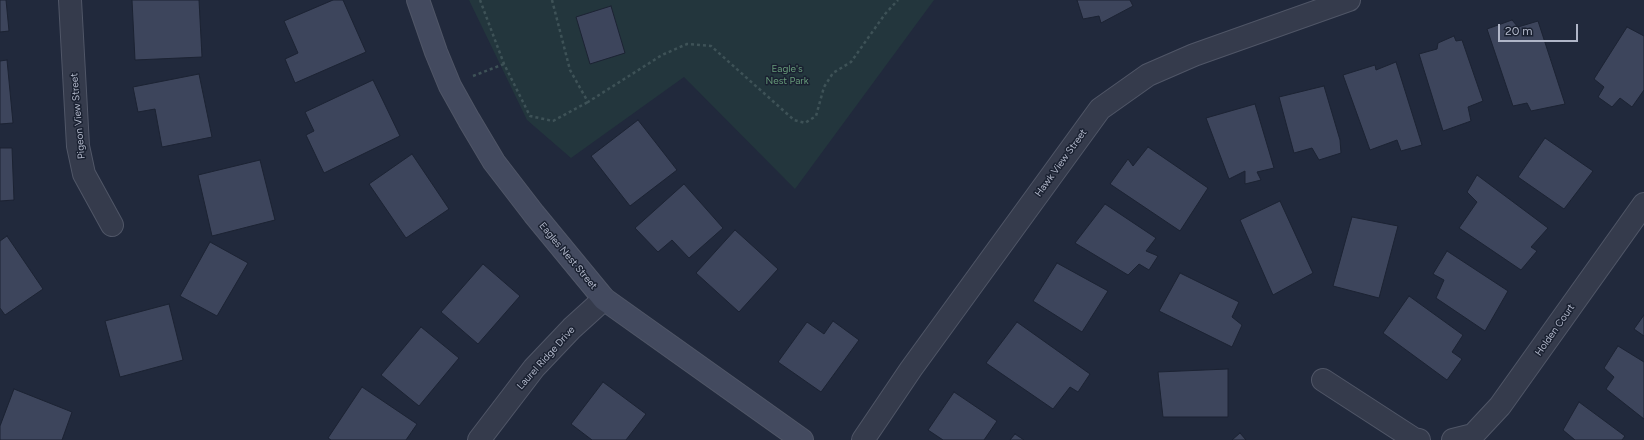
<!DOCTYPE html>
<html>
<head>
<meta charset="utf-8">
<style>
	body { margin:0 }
	#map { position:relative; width:1644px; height:440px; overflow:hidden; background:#21293c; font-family:Figtree,sans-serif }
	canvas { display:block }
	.scale { position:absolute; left:1498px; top:24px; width:80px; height:18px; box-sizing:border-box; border:2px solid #b0b6c8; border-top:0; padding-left:5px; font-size:12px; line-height:14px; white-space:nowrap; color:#b0b6c8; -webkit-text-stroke:3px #1a2131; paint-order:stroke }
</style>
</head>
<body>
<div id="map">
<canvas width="1644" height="440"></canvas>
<div class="scale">20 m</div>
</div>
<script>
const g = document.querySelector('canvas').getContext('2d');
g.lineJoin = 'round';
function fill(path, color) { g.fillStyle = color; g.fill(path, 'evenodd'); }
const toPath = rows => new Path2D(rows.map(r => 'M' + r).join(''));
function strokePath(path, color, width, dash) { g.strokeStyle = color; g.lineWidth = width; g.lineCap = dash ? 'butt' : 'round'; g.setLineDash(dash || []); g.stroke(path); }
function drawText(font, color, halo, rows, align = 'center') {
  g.font = font + ' Figtree,sans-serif'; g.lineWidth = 3; g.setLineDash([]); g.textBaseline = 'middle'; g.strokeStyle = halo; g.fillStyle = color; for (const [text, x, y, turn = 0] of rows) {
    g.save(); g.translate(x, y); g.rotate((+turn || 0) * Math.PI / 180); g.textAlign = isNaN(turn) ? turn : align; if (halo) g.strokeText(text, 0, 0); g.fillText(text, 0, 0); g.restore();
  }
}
const green = toPath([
	[469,0,934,0,795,189,684,77,571,158,527,120]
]);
const building = toPath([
	[0,0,6,0,9,31,0,32,0,0],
	[132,0,199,0,202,57,135,60,132,0],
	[333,0,343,0,366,52,295,83,285,59,298,53,284,21,333,0],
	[1077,0,1130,0,1133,6,1101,23,1099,16,1083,19,1077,0],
	[611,6,625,53,590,64,576,17,611,6],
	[1512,20,1518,27,1538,21,1565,104,1531,111,1527,103,1513,106,1487,29,1512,20],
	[1627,27,1644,36,1644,90,1632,107,1620,98,1612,107,1598,97,1604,87,1594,79,1627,27],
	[1454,36,1456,41,1462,40,1483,101,1468,107,1471,121,1443,131,1419,54,1437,49,1438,43,1454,36],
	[7,60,13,123,0,124,0,61,7,60],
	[1396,62,1422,145,1401,151,1397,140,1370,150,1343,75,1375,65,1376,70,1396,62],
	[199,74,212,137,162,147,155,109,138,112,133,87,199,74],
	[373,80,400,136,324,173,306,135,314,131,305,112,373,80],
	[1324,86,1340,140,1341,153,1319,160,1312,148,1294,153,1279,97,1324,86],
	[1255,104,1274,168,1257,172,1261,180,1245,184,1245,171,1229,179,1206,118,1255,104],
	[638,120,677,170,630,206,591,156,638,120],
	[1545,138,1593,171,1564,209,1518,177,1545,138],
	[1148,147,1208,188,1180,231,1110,184,1128,159,1133,166,1148,147],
	[0,148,12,148,14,200,0,201,0,148],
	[412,154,449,209,406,238,369,184,412,154],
	[260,160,275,220,212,236,198,175,260,160],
	[1477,175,1548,228,1531,247,1537,251,1521,270,1459,228,1477,202,1467,192,1477,175],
	[684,184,723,228,689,258,672,240,658,252,635,228,684,184],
	[1280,201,1313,273,1273,295,1240,220,1280,201],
	[1105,204,1156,238,1146,251,1158,256,1149,270,1139,264,1128,275,1075,243,1105,204],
	[1352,217,1398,226,1379,298,1333,286,1352,217],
	[735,230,778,269,739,312,696,273,735,230],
	[7,236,43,289,5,315,0,308,0,241,7,236],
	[210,242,248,263,217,316,180,296,210,242],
	[1447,251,1508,291,1485,331,1436,298,1444,280,1433,274,1447,251],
	[1057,263,1108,291,1082,332,1033,301,1057,263],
	[483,264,520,296,478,344,441,312,483,264],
	[1180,273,1239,302,1232,317,1242,325,1232,347,1159,311,1180,273],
	[1409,296,1463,335,1452,352,1462,359,1447,380,1383,333,1409,296],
	[169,304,183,360,120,377,105,321,169,304],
	[1644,315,1644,336,1634,329,1644,315],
	[833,321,859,340,821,392,778,362,807,322,824,334,833,321],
	[1017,322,1090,374,1078,392,1070,387,1053,409,986,363,1017,322],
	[421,327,459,358,419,406,381,375,421,327],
	[1618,346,1644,362,1644,419,1606,389,1614,377,1604,368,1618,346],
	[1228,369,1228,417,1163,417,1158,372,1228,369],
	[603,382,646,414,626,440,592,440,571,424,603,382],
	[362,387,417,424,406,440,331,440,328,438,362,387],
	[14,389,72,412,62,440,0,440,0,426,14,389],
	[954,392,997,421,984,440,943,440,928,430,954,392],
	[1579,402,1625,436,1622,440,1575,440,1563,430,1579,402],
	[1240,433,1246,440,1232,440,1240,433],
	[1015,434,1024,440,1010,440,1015,434]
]);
const path = toPath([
	[480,0,504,64,530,116,553,121,588,102],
	[552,0,570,70,588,102,662,55,687,44,711,46,794,120,805,123,816,116,824,87,833,73,851,62,885,14,898,0],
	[473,76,504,64]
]);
const street = toPath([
	[70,0,78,146,84,174,112,225],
	[1323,380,1414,439,1419,440],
	[479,440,534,368,572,328,604,299],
	[863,440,911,369,1100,109,1148,75,1194,55,1349,0],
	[1453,440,1473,435,1500,406,1644,204]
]);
const secondary = toPath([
	[418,0,436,52,450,86,469,120,494,162,534,214,604,299,802,440]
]);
const parkNames = [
	["Eagle's",787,69],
	["Nest Park",787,81]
];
const streetNames = [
	["Pigeon View Street",78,116,-95],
	["Hawk View Street",1061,163,-54],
	["Eagles Nest Street",568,256,50],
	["Holden Court",1555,330,-55],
	["Laurel Ridge Drive",546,358,-48]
];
fill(green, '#23363d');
fill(building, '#3d455c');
strokePath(building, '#1c2333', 1);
strokePath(street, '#505667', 24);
strokePath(secondary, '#505667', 24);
strokePath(path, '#3e5257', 2.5, [3, 3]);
strokePath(street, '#353b4c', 22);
strokePath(secondary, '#434a5f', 22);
drawText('10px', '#669a79', '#1a2131', parkNames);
drawText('10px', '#b0b6c8', '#1a2131', streetNames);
</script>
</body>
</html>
